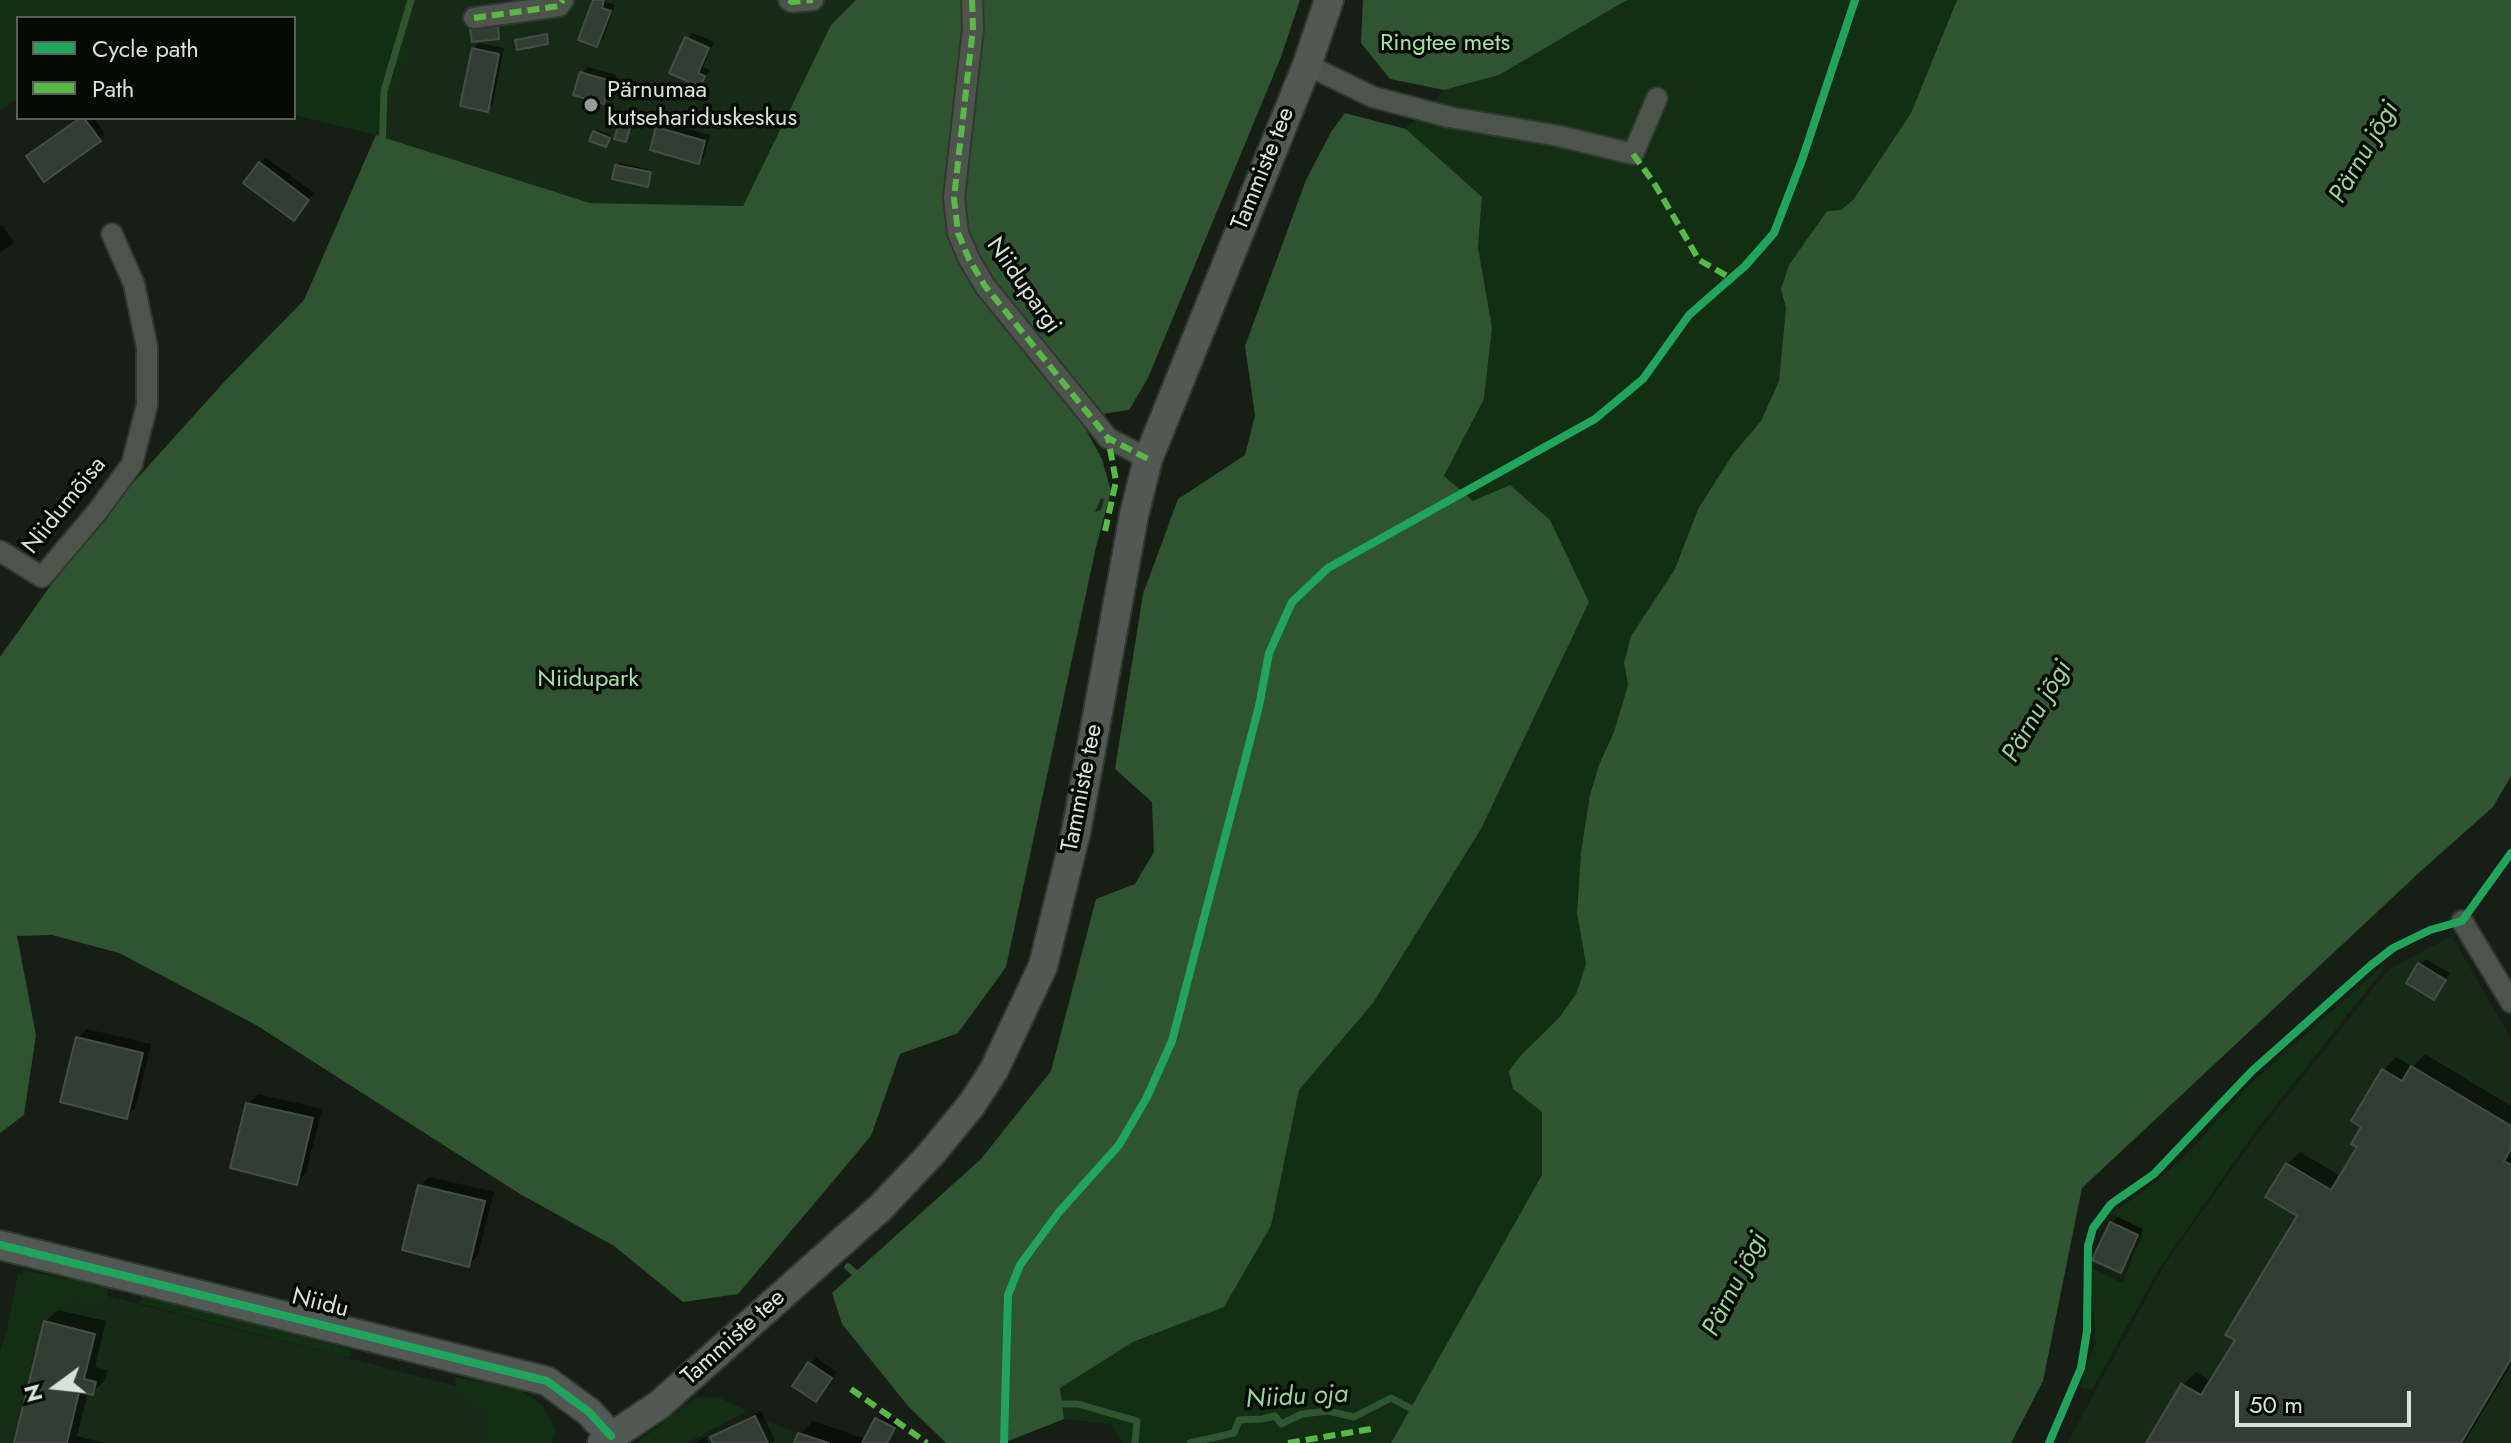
<!DOCTYPE html>
<html>
<head>
<meta charset="utf-8">
<style>
	body { margin:0 }
	#map { position:relative; width:2511px; height:1443px; overflow:hidden; background:#161e16; font-family:Jost,sans-serif }
	canvas { display:block }
	.legend { position:absolute; left:16px; top:16px; width:280px; height:104px; box-sizing:border-box; background:#040904; border:2px solid #596059; margin:0; padding:10px 14px; list-style:none; font-size:24px; color:#d8e3d8 }
	.legend li { display:flex; align-items:center; gap:16px; height:40px }
	.legend b { width:40px; border:2px solid #596059 }
	.north { position:absolute; left:16px; top:1347px; width:80px; height:80px; -webkit-text-stroke:6px #040904; paint-order:stroke; rotate:255deg; font-size:22px; font-weight:700; line-height:32px; text-align:center; color:#d8e3d8 }
	.north::after { content:''; display:block; margin:auto; width:28px; height:36px; background:#d8e3d8; clip-path:polygon(50% 0,100% 100%,50% 72%,0 100%) }
	.scale { position:absolute; left:2235px; top:1391px; width:176px; height:36px; box-sizing:border-box; border:4px solid #d8e3d8; border-top:0; padding-left:10px; font-size:24px; line-height:28px; white-space:nowrap; color:#d8e3d8; -webkit-text-stroke:6px #040904; paint-order:stroke }
</style>
</head>
<body>
<div id="map">
<canvas width="2511" height="1443"></canvas>
<ul class="legend">
<li><b style="height:10px;background:#20a55d"></b>Cycle path</li>
<li><b style="height:10px;background:#58b947"></b>Path</li>
</ul>
<div class="north">N</div>
<div class="scale">50 m</div>
</div>
<script>
const g = document.querySelector('canvas').getContext('2d');
g.lineJoin = 'round';
function fill(path, color) { g.fillStyle = color; g.fill(path, 'evenodd'); }
const toPath = rows => new Path2D(rows.map(r => 'M' + r).join(''));
function strokePath(path, color, width, dash) { g.strokeStyle = color; g.lineWidth = width; g.lineCap = dash ? 'butt' : 'round'; g.setLineDash(dash || []); g.stroke(path); }
function drawText(font, color, halo, rows, align = 'center') {
  g.font = font + ' Jost,sans-serif'; g.lineWidth = 7; g.setLineDash([]); g.textBaseline = 'middle'; g.strokeStyle = halo; g.fillStyle = color; for (const [text, x, y, turn = 0] of rows) {
    g.save(); g.translate(x, y); g.rotate((+turn || 0) * Math.PI / 180); g.textAlign = isNaN(turn) ? turn : align; if (halo) g.strokeText(text, 0, 0); g.fillText(text, 0, 0); g.restore();
  }
}
const built = toPath([
	[416,0,856,0,831,25,743,206,590,203,376,135,401,75],
	[2452,936,2511,1039,2511,1443,2067,1443,2168,1259,2260,1131,2389,969],
	[18,1273,526,1404,510,1443,0,1443,0,1367],
	[755,1416,798,1433,829,1443,698,1443]
]);
const green = toPath([
	[0,0,416,0,401,75,376,135,294,115,294,18,18,18,18,99,0,110],
	[1627,0,1957,0,1911,113,1853,200,1841,210,1781,289,1786,308,1779,381,1761,421,1733,454,1698,509,1675,569,1631,636,1624,663,1628,685,1614,732,1599,765,1590,795,1581,852,1577,914,1586,964,1576,994,1559,1018,1521,1055,1513,1089,1542,1112,1542,1175,1391,1443,1123,1443,1111,1424,1064,1419,1060,1388,1133,1342,1224,1307,1271,1226,1299,1090,1373,1003,1481,829,1588,602,1444,476,1484,399,1492,328,1478,247,1482,197,1406,129,1444,90,1499,75],
	[2384,964,2382,971,2254,1133,2158,1271,2092,1389,2080,1388,2095,1341,2091,1268,2122,1283,2144,1231,2111,1214,2150,1186,2180,1161,2251,1083],
	[23,1270,109,1287,106,1303,70,1296,64,1316,47,1313,42,1317,10,1443,0,1443,0,1353],
	[143,1295,352,1350,349,1358,138,1303],
	[454,1377,519,1390,540,1403,556,1430,552,1443,484,1443,495,1414,458,1393],
	[718,1397,747,1411,687,1443,636,1443,695,1398]
]);
const forest = toPath([
	[856,0,1300,0,1281,57,1148,378,1129,410,1102,414,1085,428,1102,459,1111,491,1096,547,1006,967,958,1033,900,1054,871,1136,738,1294,683,1302,614,1246,520,1194,256,1025,119,953,52,935,17,936,36,1035,24,1115,0,1133,0,657,87,534,225,381,304,300,376,135,590,203,743,206,831,25],
	[1363,0,1627,0,1499,75,1444,90,1390,79,1361,43],
	[1345,113,1406,129,1482,197,1478,247,1492,328,1484,399,1444,476,1473,501,1510,485,1550,520,1589,602,1481,829,1373,1003,1299,1090,1271,1226,1224,1307,1133,1342,1060,1388,1064,1419,1003,1443,946,1443,908,1406,842,1324,832,1293,981,1159,1051,1071,1096,899,1135,884,1154,852,1152,802,1115,769,1143,594,1178,499,1245,455,1255,415,1245,346,1306,180,1331,132]
]);
const water = toPath([
	[1957,0,2511,0,2511,776,2493,807,2422,870,2082,1188,2043,1381,2011,1443,1391,1443,1542,1175,1542,1112,1513,1089,1509,1071,1521,1055,1559,1018,1576,994,1586,964,1577,914,1581,852,1590,795,1599,765,1614,732,1628,685,1624,663,1631,636,1675,569,1698,509,1733,454,1761,421,1779,381,1786,308,1781,289,1789,265,1827,211,1841,210,1853,200,1911,113]
]);
const shadow = toPath([
	[595,0,607,0,606,2,615,5,603,39,597,45],
	[692,33,714,42,703,67,710,70,700,84,687,39],
	[479,43,504,48,493,103,487,110,473,49],
	[588,67,616,75,610,96,604,102,582,73],
	[80,118,94,118,105,134,99,140],
	[664,122,710,135,704,156,698,162,658,128],
	[597,130,611,135,608,143,594,132],
	[266,158,314,193,300,212,260,164],
	[620,163,652,170,649,183,647,185,617,166],
	[2,225,14,242,0,253,0,226],
	[1101,498,1104,499,1101,510,1095,512],
	[2426,959,2450,973,2434,997,2420,965],
	[87,1029,151,1044,136,1107,126,1117,78,1038],
	[2425,1054,2511,1106,2511,1365,2464,1443,2148,1443,2183,1385,2196,1372,2212,1382,2237,1339,2300,1215,2287,1164,2300,1152,2342,1177,2360,1147,2364,1126,2354,1120,2384,1070,2396,1057,2413,1067],
	[258,1094,322,1109,306,1173,296,1183,248,1104],
	[430,1177,494,1192,478,1255,469,1265,420,1186],
	[2118,1217,2143,1229,2126,1265,2120,1271,2112,1223],
	[58,1310,106,1321,95,1367,108,1370,105,1380,92,1393,88,1392,77,1436,104,1443,16,1443,45,1322],
	[816,1358,837,1372,816,1400,810,1364],
	[761,1411,775,1440,772,1443,715,1443,713,1438,719,1432],
	[883,1413,900,1422,888,1443,796,1443,800,1434,813,1421,866,1439],
	[706,1437,709,1443,695,1443]
]);
const stream = toPath([
	[212,678,192,547,193,481,261,368,297,330,381,180,384,91,411,0],
	[85,715,133,698,178,712,193,686,212,678,225,689,264,697,273,720,303,722,315,737,314,754,320,769,335,778,365,778,379,785,381,804,372,839,356,877,364,893,376,901,390,894,395,875,415,866,461,876,472,892,461,909,487,939,480,950,457,961,456,974,470,989,477,990,513,979,529,983,549,1010,578,1012,619,1027,649,1024,655,1029,658,1072,643,1106,638,1126,645,1145,705,1170,742,1163,759,1171,784,1199,792,1218],
	[0,758,57,740],
	[0,1017,4,1021,10,1044,0,1105],
	[848,1267,883,1297,902,1300,961,1378,975,1418,988,1432,1014,1426,1055,1404,1078,1404,1137,1421,1135,1443],
	[1190,1443,1234,1433,1239,1420,1262,1419,1275,1416,1281,1424,1302,1414,1328,1411,1354,1417,1391,1398,1418,1412]
]);
const building = toPath([
	[593,0,604,0,602,8,611,11,597,47,578,40,593,0],
	[498,24,499,39,472,42,470,28,498,24],
	[547,34,548,44,517,50,515,40,547,34],
	[685,37,709,48,698,73,705,76,700,87,669,73,685,37],
	[472,48,499,54,488,112,460,106,472,48],
	[580,72,611,81,604,104,573,95,580,72],
	[621,117,632,121,626,142,614,139,621,117],
	[80,118,84,118,101,141,44,182,26,156,80,118],
	[656,127,705,141,699,164,650,150,656,127],
	[593,131,610,138,606,147,589,141,593,131],
	[259,162,309,200,294,221,243,183,259,162],
	[615,165,651,172,648,187,612,179,615,165],
	[2418,963,2446,980,2434,1000,2406,983,2418,963],
	[76,1037,143,1053,127,1119,60,1102,76,1037],
	[2411,1066,2511,1126,2511,1149,2504,1161,2511,1165,2511,1359,2461,1443,2146,1443,2181,1384,2201,1395,2235,1340,2225,1335,2297,1216,2265,1197,2286,1163,2331,1190,2357,1147,2351,1144,2361,1127,2351,1121,2382,1069,2402,1081,2411,1066],
	[246,1103,313,1118,297,1185,230,1168,246,1103],
	[418,1185,485,1201,469,1267,402,1250,418,1185],
	[2110,1222,2138,1235,2121,1273,2092,1260,2110,1222],
	[44,1321,95,1334,84,1379,96,1382,93,1395,79,1392,67,1443,14,1443,44,1321],
	[808,1362,832,1378,816,1402,792,1386,808,1362],
	[755,1416,768,1443,713,1443,710,1437,755,1416],
	[875,1418,895,1428,887,1443,862,1443,875,1418],
	[798,1433,829,1443,794,1443,798,1433]
]);
const street = toPath([
	[789,0,792,2,813,0],
	[972,0,973,28,954,198,958,233,969,259,985,286,1108,438,1148,459],
	[474,18,559,6,563,0],
	[1307,65,1373,97,1449,117,1559,136,1633,154,1657,98],
	[0,551,42,577,97,512,132,464,147,405,147,347,134,284,112,234],
	[2462,921,2511,1002]
]);
const secondary = toPath([
	[0,1245,547,1381,589,1412,611,1436],
	[602,1443,659,1405,881,1207,931,1154,972,1104,994,1070,1043,966,1076,832,1134,515,1148,459,1307,65,1329,0]
]);
const quiet = toPath([
	[789,0,792,2,813,0],
	[972,0,973,28,954,198,958,233,969,259,985,286,1108,438,1148,459],
	[474,18,559,6,563,0],
	[1633,154,1654,183,1699,260,1729,277],
	[1105,531,1116,481,1108,438],
	[851,1389,927,1443],
	[1288,1443,1371,1429]
]);
const cycleway = toPath([
	[0,1245,547,1381,589,1412,611,1436],
	[1004,1443,1008,1295,1020,1265,1059,1212,1119,1145,1147,1097,1172,1041,1259,706,1269,653,1292,602,1328,568,1595,419,1643,379,1689,315,1745,266,1774,233,1802,160,1855,0],
	[2049,1443,2081,1368,2087,1331,2088,1246,2093,1228,2111,1204,2154,1174,2252,1071,2370,966,2393,948,2430,930,2462,921,2511,853]
]);
const markers = [
	[591,105,8,"#949e94"]
];
const parkNames = [
	["Ringtee mets",1445,44],
	["Niidupark",588,680]
];
const poiNames = [
	["Pärnumaa",607,91],
	["kutsehariduskeskus",607,119]
];
const streetNames = [
	["Tammiste tee",1264,169,-68],
	["Niidupargi",1023,286,55],
	["Niidumõisa",65,506,-51],
	["Tammiste tee",1083,788,-79],
	["Niidu",320,1304,14],
	["Tammiste tee",734,1338,-42]
];
const waterNames = [
	["Pärnu jõgi",2365,153,-60],
	["Pärnu jõgi",2038,712,-60],
	["Pärnu jõgi",1736,1285,-63],
	["Niidu oja",1297,1398,-3]
];
fill(built, '#172a17');
fill(green, '#122f13');
fill(forest, '#2f5430');
fill(water, '#305631');
fill(shadow, '#0007');
strokePath(stream, '#305631', 7);
fill(building, '#323e33');
strokePath(building, '#464d46', 2);
strokePath(street, '#313831', 24);
strokePath(secondary, '#313831', 32);
strokePath(street, '#4d544c', 20);
strokePath(secondary, '#525854', 28);
strokePath(quiet, '#58b947', 6, [12, 6]);
strokePath(cycleway, '#20a55d', 8);
for (const [x, y, r, color] of markers) { const dot = new Path2D(); dot.arc(x, y, r, 0, 2 * Math.PI); g.fillStyle = color; g.fill(dot); strokePath(dot, '#040904', 3); }
drawText('24px', '#a3e3a3', '#040904', parkNames);
drawText('24px', '#d8e3d8', '#040904', poiNames, 'left');
drawText('24px', '#d8e3d8', '#040904', streetNames);
drawText('italic 26px', '#94d494', '#040904', waterNames);
</script>
</body>
</html>
